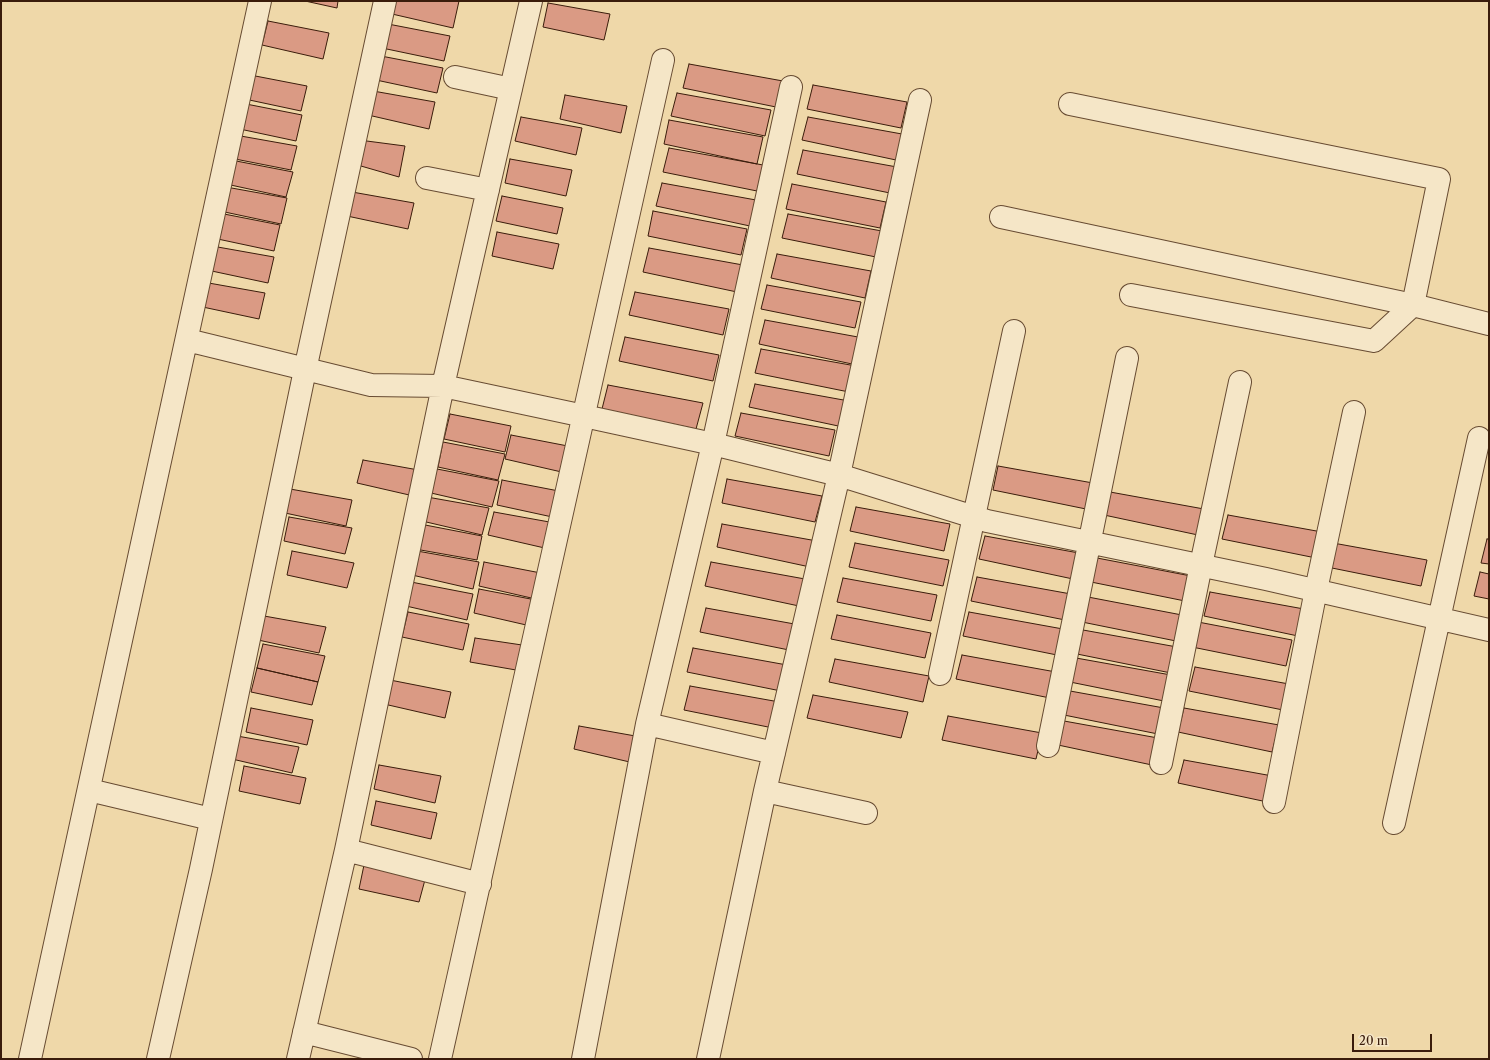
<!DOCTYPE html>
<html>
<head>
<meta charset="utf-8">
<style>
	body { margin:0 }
	#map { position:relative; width:1490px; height:1060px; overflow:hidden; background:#efd8a9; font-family:"Libre Caslon Text",serif }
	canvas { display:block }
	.frame { position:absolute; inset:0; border:2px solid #3a1c0b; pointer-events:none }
	.scale { position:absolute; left:1352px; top:1034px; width:80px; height:18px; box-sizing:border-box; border:2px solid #3a1c0b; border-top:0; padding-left:5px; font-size:12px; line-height:14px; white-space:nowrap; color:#3a1c0b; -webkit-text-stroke:3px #f5e6c7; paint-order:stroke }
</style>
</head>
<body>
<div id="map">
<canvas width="1490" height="1060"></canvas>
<div class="frame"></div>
<div class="scale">20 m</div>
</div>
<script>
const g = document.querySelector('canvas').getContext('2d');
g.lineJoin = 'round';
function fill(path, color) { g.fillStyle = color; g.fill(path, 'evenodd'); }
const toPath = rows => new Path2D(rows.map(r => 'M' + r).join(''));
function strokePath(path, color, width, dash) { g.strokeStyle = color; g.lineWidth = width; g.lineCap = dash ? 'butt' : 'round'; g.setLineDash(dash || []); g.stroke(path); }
const building = toPath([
	[305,1,338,1,337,8,305,1],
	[395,1,459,1,453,28,392,14,395,1],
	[548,3,610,14,604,40,543,27,548,3],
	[268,21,329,33,323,59,262,45,268,21],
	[388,24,450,36,444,61,382,48,388,24],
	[381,56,443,68,437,93,376,80,381,56],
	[689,64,783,81,776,107,683,88,689,64],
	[245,74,307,86,301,111,240,98,245,74],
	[813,85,907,102,901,128,807,109,813,85],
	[373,91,435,102,429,129,368,115,373,91],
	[677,93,771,110,765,136,671,116,677,93],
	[565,95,627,106,621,133,560,119,565,95],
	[241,103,302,115,296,141,235,128,241,103],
	[521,117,582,128,576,155,515,141,521,117],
	[808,117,902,134,896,160,802,140,808,117],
	[669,120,763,137,757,164,664,144,669,120],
	[235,135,297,146,291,170,230,158,235,135],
	[359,140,405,146,399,177,354,164,359,140],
	[669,148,763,165,757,191,663,172,669,148],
	[803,150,897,167,890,193,797,174,803,150],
	[510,159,572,170,566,196,505,183,510,159],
	[231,160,293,172,286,197,226,184,231,160],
	[662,183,756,200,750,226,656,206,662,183],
	[792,184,886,202,880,228,786,209,792,184],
	[226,187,287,198,281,224,220,211,226,187],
	[352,192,414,203,408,229,347,216,352,192],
	[502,196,563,208,557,234,496,221,502,196],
	[653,211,747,229,741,255,648,236,653,211],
	[219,213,280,225,274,251,213,238,219,213],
	[788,214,882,231,876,257,782,238,788,214],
	[497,232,559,244,553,269,492,256,497,232],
	[212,246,274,257,268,283,207,270,212,246],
	[649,248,743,265,737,292,643,272,649,248],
	[777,254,871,271,865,298,771,278,777,254],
	[203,282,265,293,259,319,198,306,203,282],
	[767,285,861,302,855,328,761,309,767,285],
	[635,292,729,309,723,335,629,315,635,292],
	[765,320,858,337,852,364,759,344,765,320],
	[625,337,719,355,713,381,619,361,625,337],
	[761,349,856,366,849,392,755,373,761,349],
	[755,384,849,401,843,427,749,407,755,384],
	[608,385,703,403,696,429,602,409,608,385],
	[741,413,835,430,829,456,735,436,741,413],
	[450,414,511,426,505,452,444,439,450,414],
	[511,435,573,447,566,473,505,459,511,435],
	[443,442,505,454,498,480,438,467,443,442],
	[363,460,424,471,418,497,357,483,363,460],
	[998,466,1093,483,1086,509,993,490,998,466],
	[437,469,499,481,492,507,431,493,437,469],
	[727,479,822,496,815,522,722,503,727,479],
	[502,480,564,492,557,518,497,505,502,480],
	[290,489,352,500,346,526,285,513,290,489],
	[1110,492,1204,509,1198,535,1104,515,1110,492],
	[427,497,489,508,482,535,422,521,427,497],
	[856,507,950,524,944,551,850,531,856,507],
	[494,512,555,523,549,549,488,535,494,512],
	[1228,515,1322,532,1316,558,1222,539,1228,515],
	[289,517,352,528,345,554,284,541,289,517],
	[420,524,482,536,477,560,415,549,420,524],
	[722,524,817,541,810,567,717,547,722,524],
	[985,536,1079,553,1073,579,979,559,985,536],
	[1487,539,1489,539,1489,564,1481,563,1487,539],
	[855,543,949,560,943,586,849,567,855,543],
	[1333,543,1427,560,1421,586,1327,567,1333,543],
	[292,551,354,563,347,588,287,575,292,551],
	[417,551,479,562,473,589,412,575,417,551],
	[1097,558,1191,576,1185,601,1091,582,1097,558],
	[484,562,546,574,540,600,479,586,484,562],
	[711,562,805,579,799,606,705,586,711,562],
	[1480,572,1489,574,1489,599,1474,596,1480,572],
	[977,577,1071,594,1065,620,971,601,977,577],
	[843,578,937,595,931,621,837,602,843,578],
	[411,582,473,594,467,620,406,606,411,582],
	[479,589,541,601,535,627,474,613,479,589],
	[1210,592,1304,609,1298,636,1204,616,1210,592],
	[1088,597,1182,615,1176,641,1082,622,1088,597],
	[706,608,800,625,794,651,700,632,706,608],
	[408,612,469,624,463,650,402,637,408,612],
	[969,612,1063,629,1057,655,963,636,969,612],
	[837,615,931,633,925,658,831,639,837,615],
	[264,616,326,627,319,653,258,640,264,616],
	[1198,622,1292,640,1286,666,1192,647,1198,622],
	[1083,630,1177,647,1171,673,1077,654,1083,630],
	[475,638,522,645,516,670,470,662,475,638],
	[263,644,325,656,318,682,257,668,263,644],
	[693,648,787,665,781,691,687,672,693,648],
	[962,655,1056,672,1050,698,956,679,962,655],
	[1076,658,1171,675,1164,701,1070,682,1076,658],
	[835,659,929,676,923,702,829,682,835,659],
	[1195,667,1289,684,1283,710,1189,691,1195,667],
	[257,668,318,682,312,705,251,692,257,668],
	[390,680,451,692,445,718,384,704,390,680],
	[690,686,785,703,778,729,684,710,690,686],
	[1070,691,1164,708,1158,734,1064,715,1070,691],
	[813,695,908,712,901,738,807,718,813,695],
	[251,708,313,720,307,745,246,732,251,708],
	[1184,708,1279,725,1272,752,1178,732,1184,708],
	[948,716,1042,733,1036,759,942,740,948,716],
	[1064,721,1158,738,1152,765,1058,745,1064,721],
	[579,726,641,737,634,763,574,749,579,726],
	[237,736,299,747,292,773,232,759,237,736],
	[1184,760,1278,777,1272,803,1178,783,1184,760],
	[379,765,441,776,435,803,374,789,379,765],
	[244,766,306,778,300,804,239,791,244,766],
	[376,801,437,813,431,839,371,825,376,801],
	[364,865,426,876,419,902,359,889,364,865]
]);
const street = toPath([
	[455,77,511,89],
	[1070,104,1439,179,1413,305,1374,341,1131,295],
	[427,178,488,190],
	[1001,217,1413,305,1489,324],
	[187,340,371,385,443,386,584,416,713,444,839,475,987,521,1266,579,1489,630],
	[940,674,1014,331],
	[647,724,774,753],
	[1048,746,1127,358],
	[1161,763,1201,565,1240,382],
	[89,790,211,819],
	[765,791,866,813],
	[1274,802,1316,590,1354,412],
	[1394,823,1479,438],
	[346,850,480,884],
	[304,1032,411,1059],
	[30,1059,260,1],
	[158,1059,201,869,305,370,385,1],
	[298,1059,346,850,443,386,531,1],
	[440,1059,663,60],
	[583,1059,647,724,713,444,791,87],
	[708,1059,765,791,839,475,920,100]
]);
fill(building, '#da9a84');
strokePath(building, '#3a1c0b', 1);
strokePath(street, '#674b32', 24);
strokePath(street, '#f5e6c7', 22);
</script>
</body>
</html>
